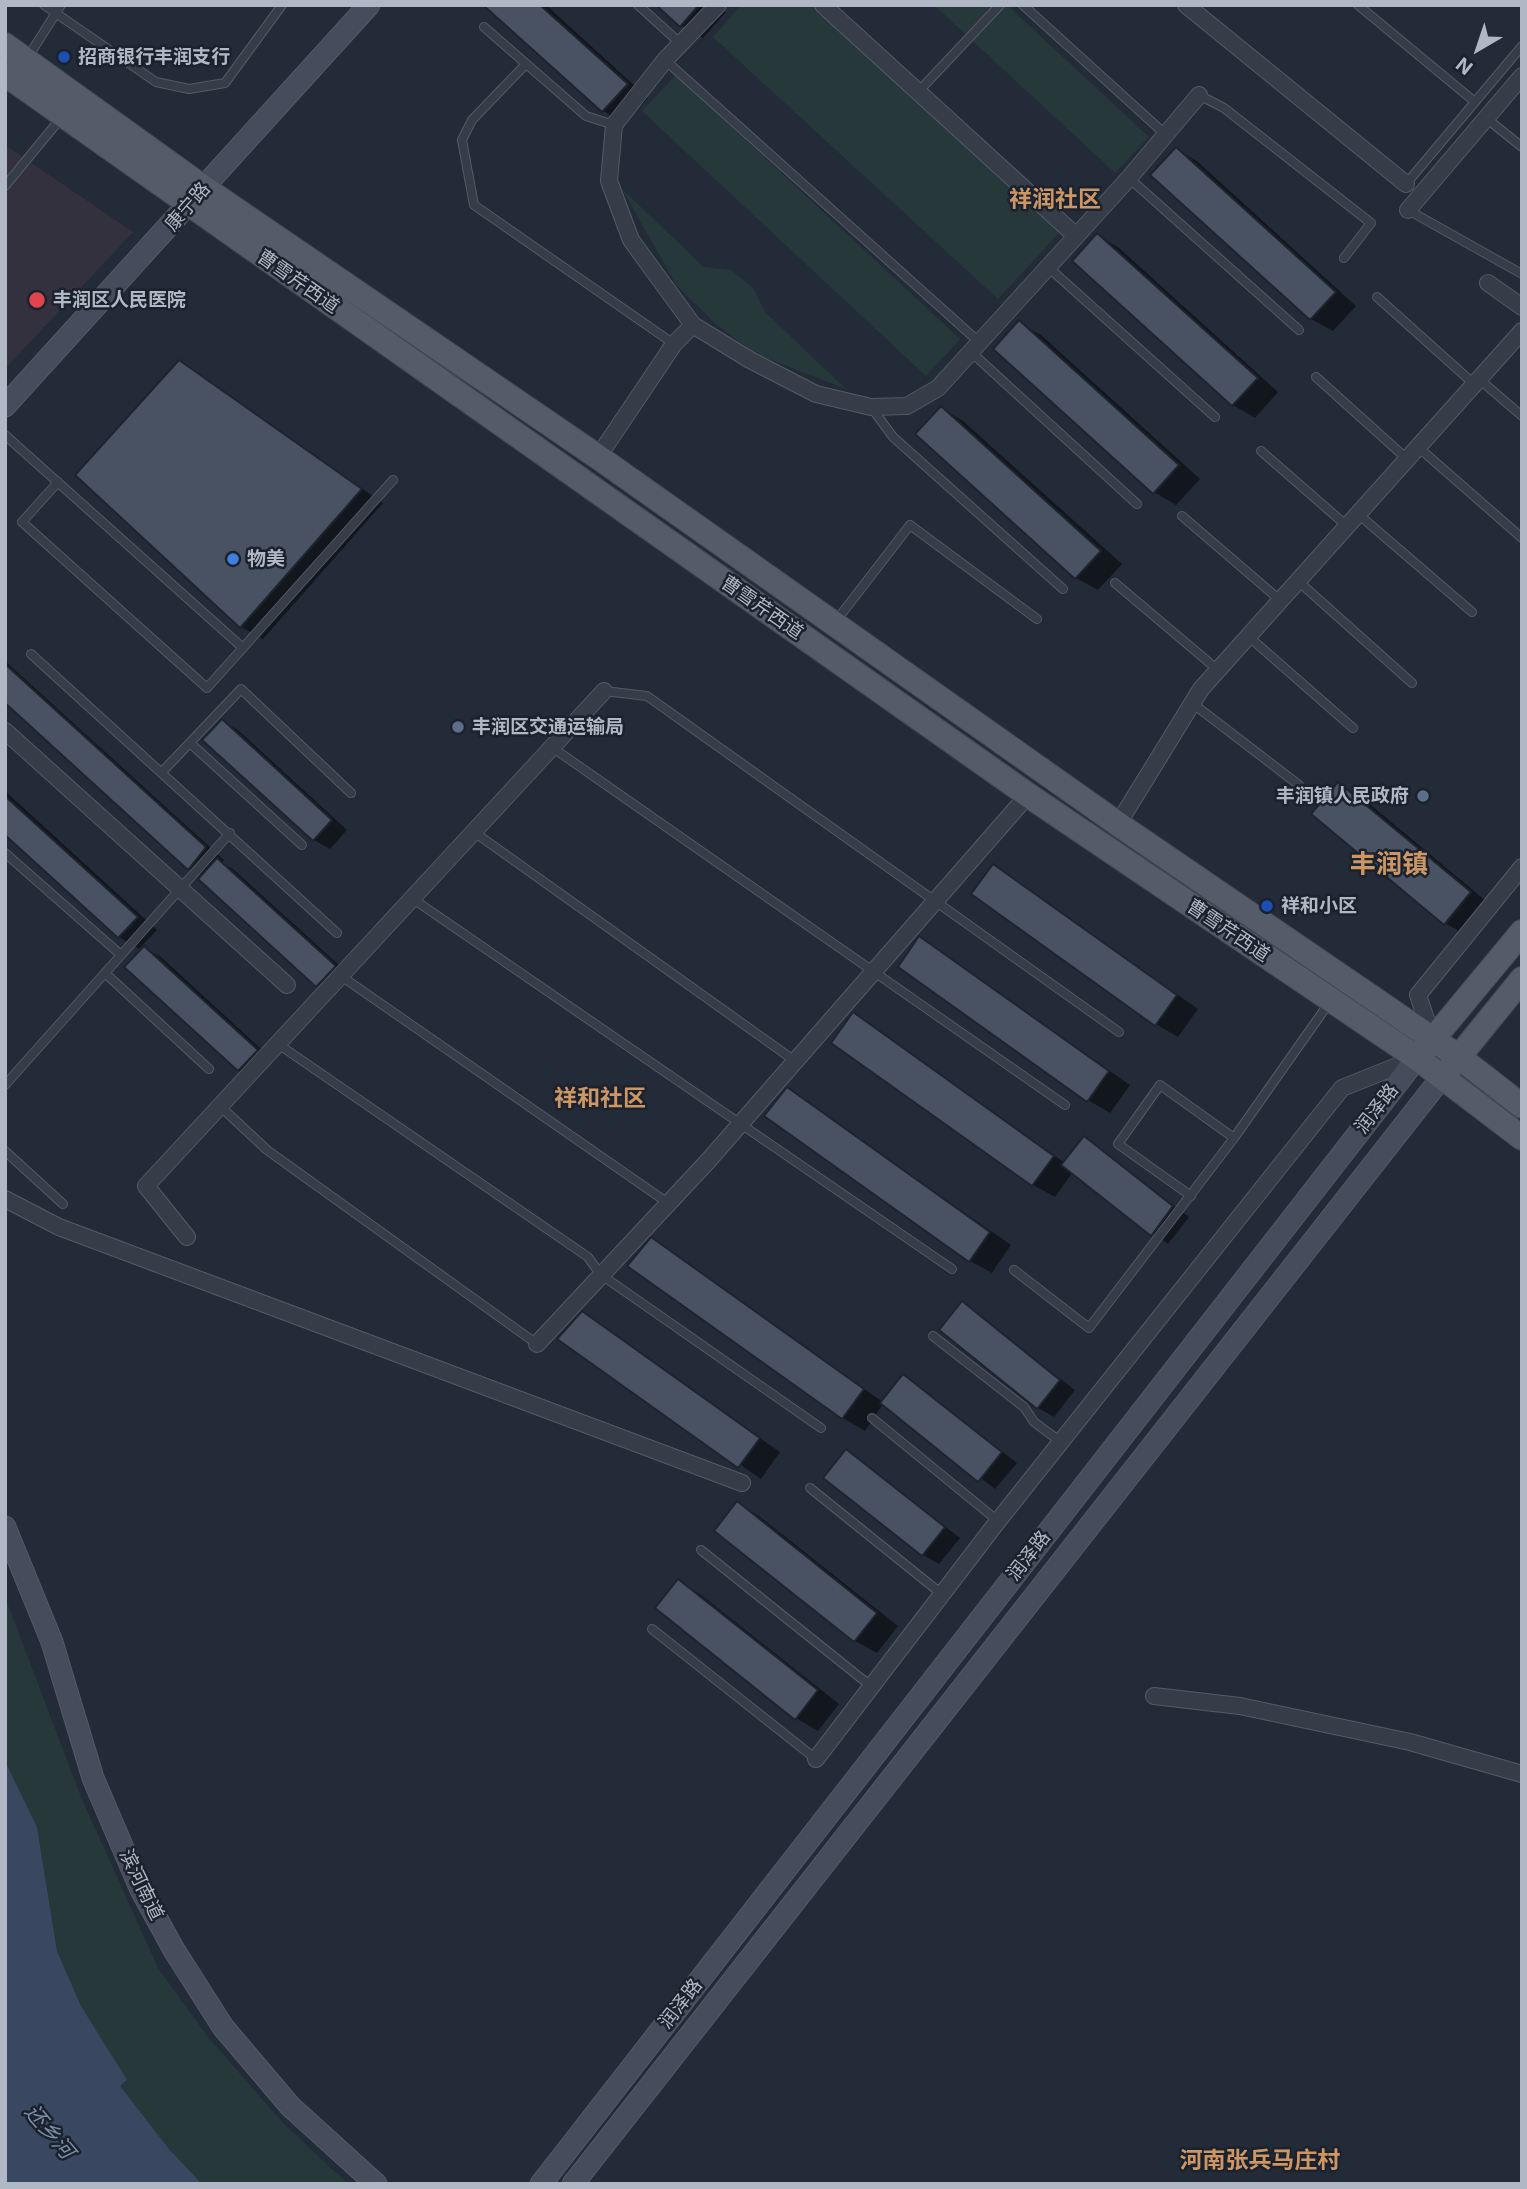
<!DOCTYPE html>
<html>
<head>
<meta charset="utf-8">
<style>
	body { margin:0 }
	#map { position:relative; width:1527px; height:2189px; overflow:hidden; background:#232b38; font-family:Inter,sans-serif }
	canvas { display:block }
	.frame { position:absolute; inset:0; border:7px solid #b1b8c5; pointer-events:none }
	.north { position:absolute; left:1443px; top:14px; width:70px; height:70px; -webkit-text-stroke:5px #1c222d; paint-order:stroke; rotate:219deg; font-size:19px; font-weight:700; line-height:28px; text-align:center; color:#b1b8c5 }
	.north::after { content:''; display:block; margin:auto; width:24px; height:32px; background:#b1b8c5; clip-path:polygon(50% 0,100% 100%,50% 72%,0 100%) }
</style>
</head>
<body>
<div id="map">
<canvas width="1527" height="2189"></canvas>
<div class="frame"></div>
<div class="north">N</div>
</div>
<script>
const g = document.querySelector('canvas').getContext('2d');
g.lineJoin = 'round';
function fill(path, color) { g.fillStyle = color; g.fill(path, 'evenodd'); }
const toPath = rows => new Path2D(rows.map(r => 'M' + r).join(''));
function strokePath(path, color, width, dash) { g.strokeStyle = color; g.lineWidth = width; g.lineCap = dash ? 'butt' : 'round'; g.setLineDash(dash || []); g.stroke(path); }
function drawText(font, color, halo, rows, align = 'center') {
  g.font = font + ' Inter,"Noto Sans SC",sans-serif'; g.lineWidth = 5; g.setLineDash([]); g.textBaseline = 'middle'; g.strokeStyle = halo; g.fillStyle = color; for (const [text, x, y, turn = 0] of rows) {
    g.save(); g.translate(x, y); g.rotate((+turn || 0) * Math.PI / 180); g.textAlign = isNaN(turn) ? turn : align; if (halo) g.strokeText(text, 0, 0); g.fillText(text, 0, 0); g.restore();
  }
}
const medical = toPath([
	[5,145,133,232,5,369]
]);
const green = toPath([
	[741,5,816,5,1061,231,998,299,713,37],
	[934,5,1007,5,1149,137,1115,173],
	[676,75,960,339,926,376,642,111],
	[622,189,704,267,731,270,754,289,765,312,846,389,756,354,718,326,677,286],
	[5,1597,81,1797,158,1968,208,2037,283,2123,348,2184,202,2184,169,2149,119,2085,127,2081,81,2006,57,1951,37,1827,5,1761]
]);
const water = toPath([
	[5,1761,37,1827,57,1951,81,2006,127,2080,120,2086,169,2149,202,2184,5,2184]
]);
const shadow = toPath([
	[486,5,546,5,648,98,625,123,603,111],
	[659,5,719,5,726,12,703,38,681,25],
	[1176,149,1198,162,1356,306,1333,331,1311,319,1153,175],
	[1098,235,1119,248,1278,392,1255,418,1233,405],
	[1019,323,1041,335,1200,479,1176,505,1154,492],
	[179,362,383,503,263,639,241,627,78,475],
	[941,408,963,421,1122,564,1098,590,1076,578,917,434],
	[5,661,224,860,222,863,233,869,351,976,333,995,317,985,202,876,189,869,5,701],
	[222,721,238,730,347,830,330,849,314,840],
	[1339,784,1360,796,1492,906,1467,936,1445,923],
	[5,791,157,930,139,949,119,937,5,833],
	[993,866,1198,1009,1178,1037,1156,1024],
	[920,939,1130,1085,1110,1113,1088,1100],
	[144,948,161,957,273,1060,255,1079,239,1070],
	[853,1015,1065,1163,1085,1138,1189,1217,1168,1244,1073,1172,1055,1197,1033,1185,833,1043],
	[787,1089,1011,1245,992,1273,970,1261],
	[651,1240,883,1402,903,1376,1017,1463,995,1489,883,1404,865,1431,843,1418,629,1266],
	[962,1304,1075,1390,1054,1417,1038,1408],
	[582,1314,780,1452,761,1479,559,1339],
	[847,1451,960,1538,939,1564,923,1555],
	[737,1504,759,1516,898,1626,877,1653,855,1641,716,1530],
	[678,1581,700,1594,839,1704,818,1731,796,1718]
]);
const building = toPath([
	[483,5,540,5,628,84,602,112,483,5],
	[656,5,699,5,680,27,656,5],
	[1176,147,1336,292,1310,320,1150,175,1176,147],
	[1097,233,1258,378,1232,406,1072,261,1097,233],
	[1019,320,1179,465,1153,494,993,349,1019,320],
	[179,360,362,489,240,628,75,475,179,360],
	[941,406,1101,551,1075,579,915,434,941,406],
	[5,664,206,847,188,870,5,703,5,664],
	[222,719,332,820,313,841,202,740,222,719],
	[1338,782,1471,892,1444,925,1311,814,1338,782],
	[5,796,138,917,118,938,5,835,5,796],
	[217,858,336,966,316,987,198,879,217,858],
	[993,864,1177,995,1155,1026,971,894,993,864],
	[919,936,1109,1071,1087,1102,898,967,919,936],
	[144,946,258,1050,238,1071,124,967,144,946],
	[853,1012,1054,1156,1032,1186,831,1043,853,1012],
	[787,1087,990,1232,969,1262,764,1116,787,1087],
	[1084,1136,1173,1206,1151,1236,1061,1165,1084,1136],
	[651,1237,864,1389,842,1419,627,1266,651,1237],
	[962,1301,1060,1380,1037,1409,939,1330,962,1301],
	[582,1311,760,1438,738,1468,557,1339,582,1311],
	[903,1374,1002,1452,978,1482,880,1403,903,1374],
	[846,1449,945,1527,922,1556,823,1478,846,1449],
	[737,1501,877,1613,854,1642,714,1531,737,1501],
	[678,1579,818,1690,795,1720,655,1608,678,1579]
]);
const lane = toPath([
	[44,5,156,82,189,89,225,83,282,5],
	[638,5,681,44],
	[1023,5,1165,134],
	[1358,5,1475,102],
	[484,27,586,116,614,125],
	[28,57,61,5],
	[665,60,979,342],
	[526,64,472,120,462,140,474,205,674,344],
	[918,92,1000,5],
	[1199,95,1224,108,1371,223,1344,258],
	[1486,118,1522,147],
	[1129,178,1299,330],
	[1406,184,1522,46],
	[5,186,61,118],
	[1408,210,1522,274],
	[1048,267,1215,417],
	[1377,297,1474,384],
	[971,352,1137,504],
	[1316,377,1407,459],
	[1479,379,1522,416],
	[871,407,893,437,1063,589],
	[5,435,243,648],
	[1418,447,1522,538],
	[1261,451,1347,526],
	[58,482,22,522,207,688,393,480],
	[1358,514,1472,612],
	[1182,516,1281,601],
	[1298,581,1412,683],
	[1115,583,1218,670],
	[836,621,910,525,1037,619],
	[1248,636,1353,728],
	[31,654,337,933],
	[604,691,647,696,1119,1032],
	[1192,703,1299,785],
	[190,743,302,845],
	[553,748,1065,1105],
	[162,772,241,689,351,793],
	[474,832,795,1061],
	[5,853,121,955],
	[413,899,952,1269],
	[105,973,209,1069],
	[341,976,668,1203],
	[278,1044,588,1257,600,1274,821,1428],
	[5,1085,230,833],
	[220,1106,267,1150,537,1344],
	[5,1151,63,1204],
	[1191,1196,1118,1144,1160,1085,1234,1138],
	[1014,1270,1089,1328,1234,1138,1329,1003],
	[933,1336,1024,1407,1034,1422,1061,1442],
	[872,1418,998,1521],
	[810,1488,943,1595],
	[701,1550,872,1687],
	[652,1629,816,1759]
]);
const street = toPath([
	[823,5,1076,236],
	[1186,5,1406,184],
	[1408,210,1522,76],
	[1488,283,1522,307],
	[693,325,631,240,609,181,614,125,665,60,718,5],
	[598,457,674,344,693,325,750,360,816,394,871,407,907,406,938,388,1129,178,1199,95],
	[5,731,287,985],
	[1118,824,1201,689,1522,331],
	[1433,1040,1418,995,1522,867],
	[5,1199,59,1227,742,1483],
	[187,1237,146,1186,604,691],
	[537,1344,708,1161,1028,795],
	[1154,1696,1240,1706,1410,1742,1522,1774],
	[816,1759,998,1521,1342,1088,1417,1058]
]);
const secondary = toPath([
	[5,406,369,5],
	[5,1527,52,1642,93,1778,141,1890,174,1950,223,2027,290,2106,376,2184],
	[541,2184,1417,1058],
	[573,2184,1442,1077]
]);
const primary = toPath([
	[5,45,204,188,598,457,1118,824,1459,1057,1522,1106],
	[5,74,1028,795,1417,1058,1522,1138],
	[1424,1050,1522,932],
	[1449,1069,1522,979]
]);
const markers = [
	[64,57,7,"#1a4fb4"],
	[37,300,9,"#e0444e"],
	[233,559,7,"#3f7fe0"],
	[458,727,7,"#5c6f8a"],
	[1423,796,7,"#5c6f8a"],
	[1267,906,7,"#1a4fb4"]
];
const poiNames = [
	["招商银行丰润支行",78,57],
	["丰润区人民医院",53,300],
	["物美",247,559],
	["丰润区交通运输局",472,727],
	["丰润镇人民政府",1409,796,"right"],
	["祥和小区",1281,906]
];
const streetNames = [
	["康宁路",188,207,-49],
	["曹雪芹西道",298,282,35],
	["曹雪芹西道",762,608,35],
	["曹雪芹西道",1228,931,34],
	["润泽路",1377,1109,-52],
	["润泽路",1029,1556,-52],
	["滨河南道",141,1885,64],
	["润泽路",681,2004,-52]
];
const waterNames = [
	["还乡河",49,2132,50]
];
const quarterNames = [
	["祥润社区",1055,200],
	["祥和社区",600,1099],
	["河南张兵马庄村",1260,2161]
];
const districtNames = [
	["丰润镇",1389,865]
];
fill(medical, '#33313d');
fill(green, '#26383a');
fill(water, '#394860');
fill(shadow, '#0007');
fill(building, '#495262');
strokePath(building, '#1e242f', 2);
strokePath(lane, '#545b66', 10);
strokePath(street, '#545b66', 18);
strokePath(secondary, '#545b66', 23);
strokePath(primary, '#404652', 26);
strokePath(lane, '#363d49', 8);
strokePath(street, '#363d49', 16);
strokePath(secondary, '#454c5b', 21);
strokePath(primary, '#545c69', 24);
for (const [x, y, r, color] of markers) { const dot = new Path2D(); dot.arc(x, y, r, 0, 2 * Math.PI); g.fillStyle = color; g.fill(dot); strokePath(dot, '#1c222d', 2.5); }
drawText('bold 19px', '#b1b8c5', '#1c222d', poiNames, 'left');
drawText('19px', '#b1b8c5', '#1c222d', streetNames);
drawText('italic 21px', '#7c8eaa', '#1c222d', waterNames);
drawText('bold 23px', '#cc9765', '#1c222d', quarterNames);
drawText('bold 26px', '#cc9765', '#1c222d', districtNames);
</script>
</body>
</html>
